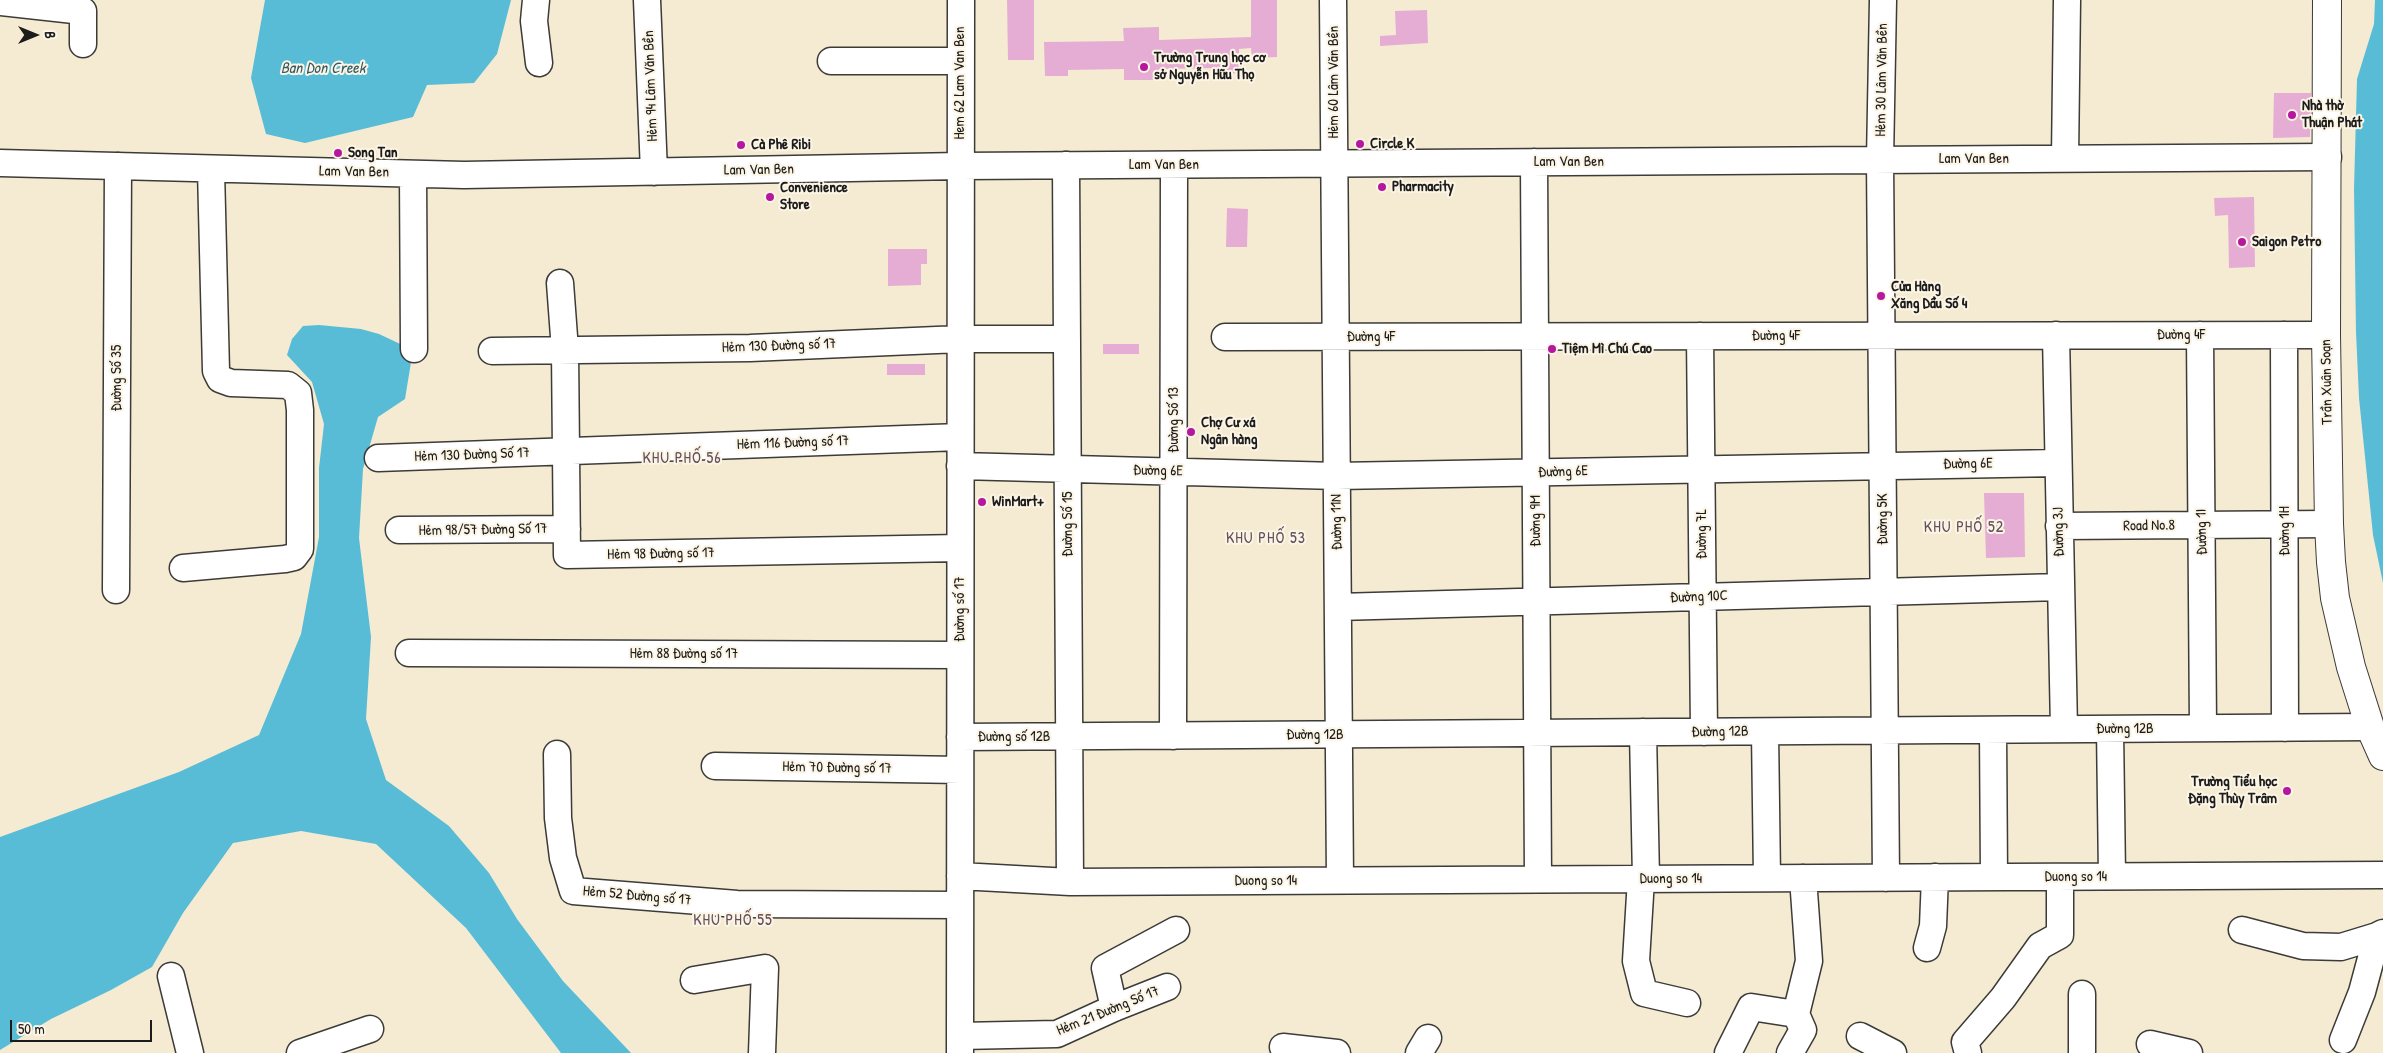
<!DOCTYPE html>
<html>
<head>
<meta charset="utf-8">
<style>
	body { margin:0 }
	#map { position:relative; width:2383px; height:1053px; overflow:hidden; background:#f4ebd2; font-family:"Patrick Hand",sans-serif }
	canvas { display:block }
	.north { position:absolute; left:10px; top:10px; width:50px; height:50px; -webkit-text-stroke:4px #fcf5e5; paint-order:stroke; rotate:90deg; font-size:14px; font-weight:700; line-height:20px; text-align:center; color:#1c1c1c }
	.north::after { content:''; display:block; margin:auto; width:18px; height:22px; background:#1c1c1c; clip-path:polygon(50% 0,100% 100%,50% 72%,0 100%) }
	.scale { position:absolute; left:10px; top:1020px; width:142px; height:22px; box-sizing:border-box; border:2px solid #1c1c1c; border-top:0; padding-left:6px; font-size:15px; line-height:18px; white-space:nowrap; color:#1c1c1c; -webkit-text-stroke:4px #fcf5e5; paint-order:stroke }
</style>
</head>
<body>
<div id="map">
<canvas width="2383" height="1053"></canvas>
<div class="north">B</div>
<div class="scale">50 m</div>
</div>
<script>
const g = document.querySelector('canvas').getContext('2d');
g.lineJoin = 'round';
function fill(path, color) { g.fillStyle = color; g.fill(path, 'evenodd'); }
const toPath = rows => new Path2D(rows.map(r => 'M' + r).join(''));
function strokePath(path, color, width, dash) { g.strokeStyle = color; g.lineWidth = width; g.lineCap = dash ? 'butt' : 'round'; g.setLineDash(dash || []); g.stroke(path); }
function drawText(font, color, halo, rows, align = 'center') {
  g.font = font + ' "Patrick Hand",sans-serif'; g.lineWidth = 4; g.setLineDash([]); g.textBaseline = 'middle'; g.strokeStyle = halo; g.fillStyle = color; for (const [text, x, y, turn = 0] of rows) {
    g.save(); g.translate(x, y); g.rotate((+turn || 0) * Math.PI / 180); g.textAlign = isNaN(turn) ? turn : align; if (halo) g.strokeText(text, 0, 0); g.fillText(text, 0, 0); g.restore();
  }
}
const water = toPath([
	[265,0,511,0,497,54,474,83,427,85,413,117,305,143,266,134,251,78],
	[2375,0,2383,0,2383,583,2373,535,2359,398,2356,332,2354,189,2357,79,2374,24],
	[319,325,361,329,379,334,413,350,405,399,378,417,363,469,359,538,371,637,366,719,386,780,449,826,489,873,517,919,563,981,631,1053,561,1053,466,928,376,844,301,831,233,843,183,913,152,967,111,990,51,1019,0,1050,0,837,179,772,259,735,301,634,319,537,319,468,324,424,312,382,287,355,292,339,303,326]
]);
const building = toPath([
	[1007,0,1034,0,1034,60,1008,60],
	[1251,0,1277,0,1277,57,1252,58,1251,48,1239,49,1239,73,1216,74,1216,68,1159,69,1159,80,1124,80,1124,69,1068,70,1068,76,1045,76,1044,42,1124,41,1123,28,1159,27,1159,40,1251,37],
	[1427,10,1428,43,1380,46,1380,36,1396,35,1395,11],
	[2274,93,2311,93,2310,137,2273,138],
	[2254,197,2255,267,2229,268,2228,215,2215,216,2214,198],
	[1227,208,1248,209,1247,247,1226,247],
	[888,249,927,249,927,264,921,264,921,285,888,286],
	[1103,344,1139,344,1139,354,1103,354],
	[887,364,925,364,925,375,887,375],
	[1984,493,2024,493,2025,557,1986,558]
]);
const minor = toPath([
	[536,0,534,21,539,63],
	[647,0,654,172],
	[1333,0,1340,880],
	[1883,0,1880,160,1886,878],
	[0,2,83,11,83,44],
	[831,61,961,61],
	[2065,158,2067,0],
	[1534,162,1538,879],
	[0,163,464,175,960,166,2328,157],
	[1066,165,1070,882],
	[413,174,414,349],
	[560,283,565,350,567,555,960,548],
	[2056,335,2064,729],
	[2200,335,2203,728],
	[2284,335,2285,728],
	[1700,336,1704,732],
	[1225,337,2326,335],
	[492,351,750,348,960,339,1067,339],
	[378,458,960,437],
	[960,466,1337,476,2058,463],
	[2059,526,2329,524],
	[399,530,567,529],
	[183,568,285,559,294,557,300,549,300,410,298,393,288,385,231,383,220,379,216,371,211,170],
	[116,590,118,166],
	[1338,607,2060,587],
	[409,653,960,655],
	[2110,729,2112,876],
	[1993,730,1994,877],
	[1643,732,1646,879],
	[1765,732,1767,878],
	[1173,736,1174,165],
	[960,737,2370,727],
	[557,754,558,818,563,858,573,891,737,904,960,905],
	[715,766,960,770],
	[960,876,1070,882,2383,875],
	[1641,879,1636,961,1644,993,1687,1003],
	[2242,930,2303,946,2341,947,2377,936],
	[1927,948,1933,926,1935,877],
	[171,976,190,1053],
	[694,980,765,968,762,1053],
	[2082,994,2082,1053],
	[1114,1008,1105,968,1176,930],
	[960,1036,1057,1034,1114,1008,1167,987],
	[1860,1036,1893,1053],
	[2343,1040,2362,992,2377,936,2383,933],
	[2150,1044,2189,1053],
	[1283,1047,1337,1053],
	[300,1053,370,1029],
	[960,1053,961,0],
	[1419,1053,1428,1038],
	[1728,1053,1751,1007,1796,1014,1809,961,1803,878],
	[1790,1053,1803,1030,1796,1014],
	[1968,1053,1965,1042,2003,998,2040,946,2060,935,2060,877]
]);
const major = toPath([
	[2327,0,2326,335,2329,524,2331,562,2335,598,2351,667,2370,727,2383,756]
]);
const markers = [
	[1144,67,5,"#b5179e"],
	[2292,115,5,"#b5179e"],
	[1360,144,5,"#b5179e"],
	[741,145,5,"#b5179e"],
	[338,153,5,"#b5179e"],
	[1382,187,5,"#b5179e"],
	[770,197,5,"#b5179e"],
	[2242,242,5,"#b5179e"],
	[1881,296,5,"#b5179e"],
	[1552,349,5,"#b5179e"],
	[1191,432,5,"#b5179e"],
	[982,502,5,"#b5179e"],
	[2287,791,5,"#b5179e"]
];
const poiNames = [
	["Trường Trung học cơ",1154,58],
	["sở Nguyễn Hữu Thọ",1154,75],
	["Nhà thờ",2302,106],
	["Thuận Phát",2302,123],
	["Circle K",1370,144],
	["Cà Phê Ribi",751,145],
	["Song Tan",348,153],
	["Pharmacity",1392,187],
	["Convenience",780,188],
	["Store",780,205],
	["Saigon Petro",2252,242],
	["Cửa Hàng",1891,287],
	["Xăng Dầu Số 4",1891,304],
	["Tiệm Mì Chú Cao",1562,349],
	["Chợ Cư xá",1201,423],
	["Ngân hàng",1201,440],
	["WinMart+",992,502],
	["Trường Tiểu học",2277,782,"right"],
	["Đặng Thùy Trâm",2277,799,"right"]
];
const streetNames = [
	["Hẻm 30 Lâm Văn Bền",1882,80,-89],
	["Hẻm 60 Lâm Văn Bền",1334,82,-90],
	["Hem 62 Lam Van Ben",960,83,-90],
	["Hẻm 94 Lâm Văn Bền",651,86,-92],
	["Lam Van Ben",1974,159],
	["Lam Van Ben",1569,162],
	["Lam Van Ben",1164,165],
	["Lam Van Ben",759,170,-1],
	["Lam Van Ben",354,172,1],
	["Đường 4F",2181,335],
	["Đường 4F",1776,336],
	["Đường 4F",1371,337],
	["Hẻm 130 Đường số 17",779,346,-2],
	["Đường Số 35",117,378,-90],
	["Trần Xuân Soạn",2327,382,-91],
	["Đường Số 13",1174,420,-90],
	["Hẻm 116 Đường số 17",793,443,-2],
	["Hẻm 130 Đường Số 17",472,455,-2],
	["Đường 6E",1968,464,-1],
	["Đường 6E",1158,471,1],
	["Đường 6E",1563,472,-2],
	["Đường 5K",1883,519,-90],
	["Đường 9M",1536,521,-90],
	["Đường 11N",1337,522,-91],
	["Đường Số 15",1068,524,-90],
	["Road No.8",2149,526,-1],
	["Hẻm 98/57 Đường Số 17",483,530,-1],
	["Đường 1H",2285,531,-90],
	["Đường 3J",2059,532,-91],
	["Đường 1I",2202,532,-91],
	["Đường 7L",1702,534,-90],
	["Hẻm 98 Đường số 17",661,554,-1],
	["Đường 10C",1699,597,-2],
	["Đường số 17",960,609,-90],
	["Hẻm 88 Đường số 17",684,654],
	["Đường 12B",2125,729],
	["Đường 12B",1720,732,-1],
	["Đường 12B",1315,735],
	["Đường số 12B",1014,737],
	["Hẻm 70 Đường số 17",837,768,1],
	["Duong so 14",2076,877],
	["Duong so 14",1671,879],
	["Duong so 14",1266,881],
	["Hẻm 52 Đường số 17",637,896,5],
	["Hẻm 21 Đường Số 17",1108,1011,-22]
];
const waterNames = [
	["Ban Don Creek",323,69]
];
const neighbourhoodNames = [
	["KHU PHỐ 56",682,459],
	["KHU PHỐ 52",1964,528],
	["KHU PHỐ 53",1266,539],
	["KHU PHỐ 55",733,921]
];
fill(water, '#58bcd7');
fill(building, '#e6add4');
strokePath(minor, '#3c3b37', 29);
strokePath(major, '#3c3b37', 30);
strokePath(minor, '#fff', 26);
strokePath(major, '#fff', 28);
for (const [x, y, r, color] of markers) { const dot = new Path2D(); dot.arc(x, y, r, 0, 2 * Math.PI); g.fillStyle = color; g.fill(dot); strokePath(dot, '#fcf5e5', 2); }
drawText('bold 15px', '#1c1c1c', '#fcf5e5', poiNames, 'left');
drawText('15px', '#1c1c1c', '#fcf5e5', streetNames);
drawText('italic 16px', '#345c67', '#fcf5e5', waterNames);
g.letterSpacing = '1px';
drawText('16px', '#634f5c', '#fcf5e5', neighbourhoodNames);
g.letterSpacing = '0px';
</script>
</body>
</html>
